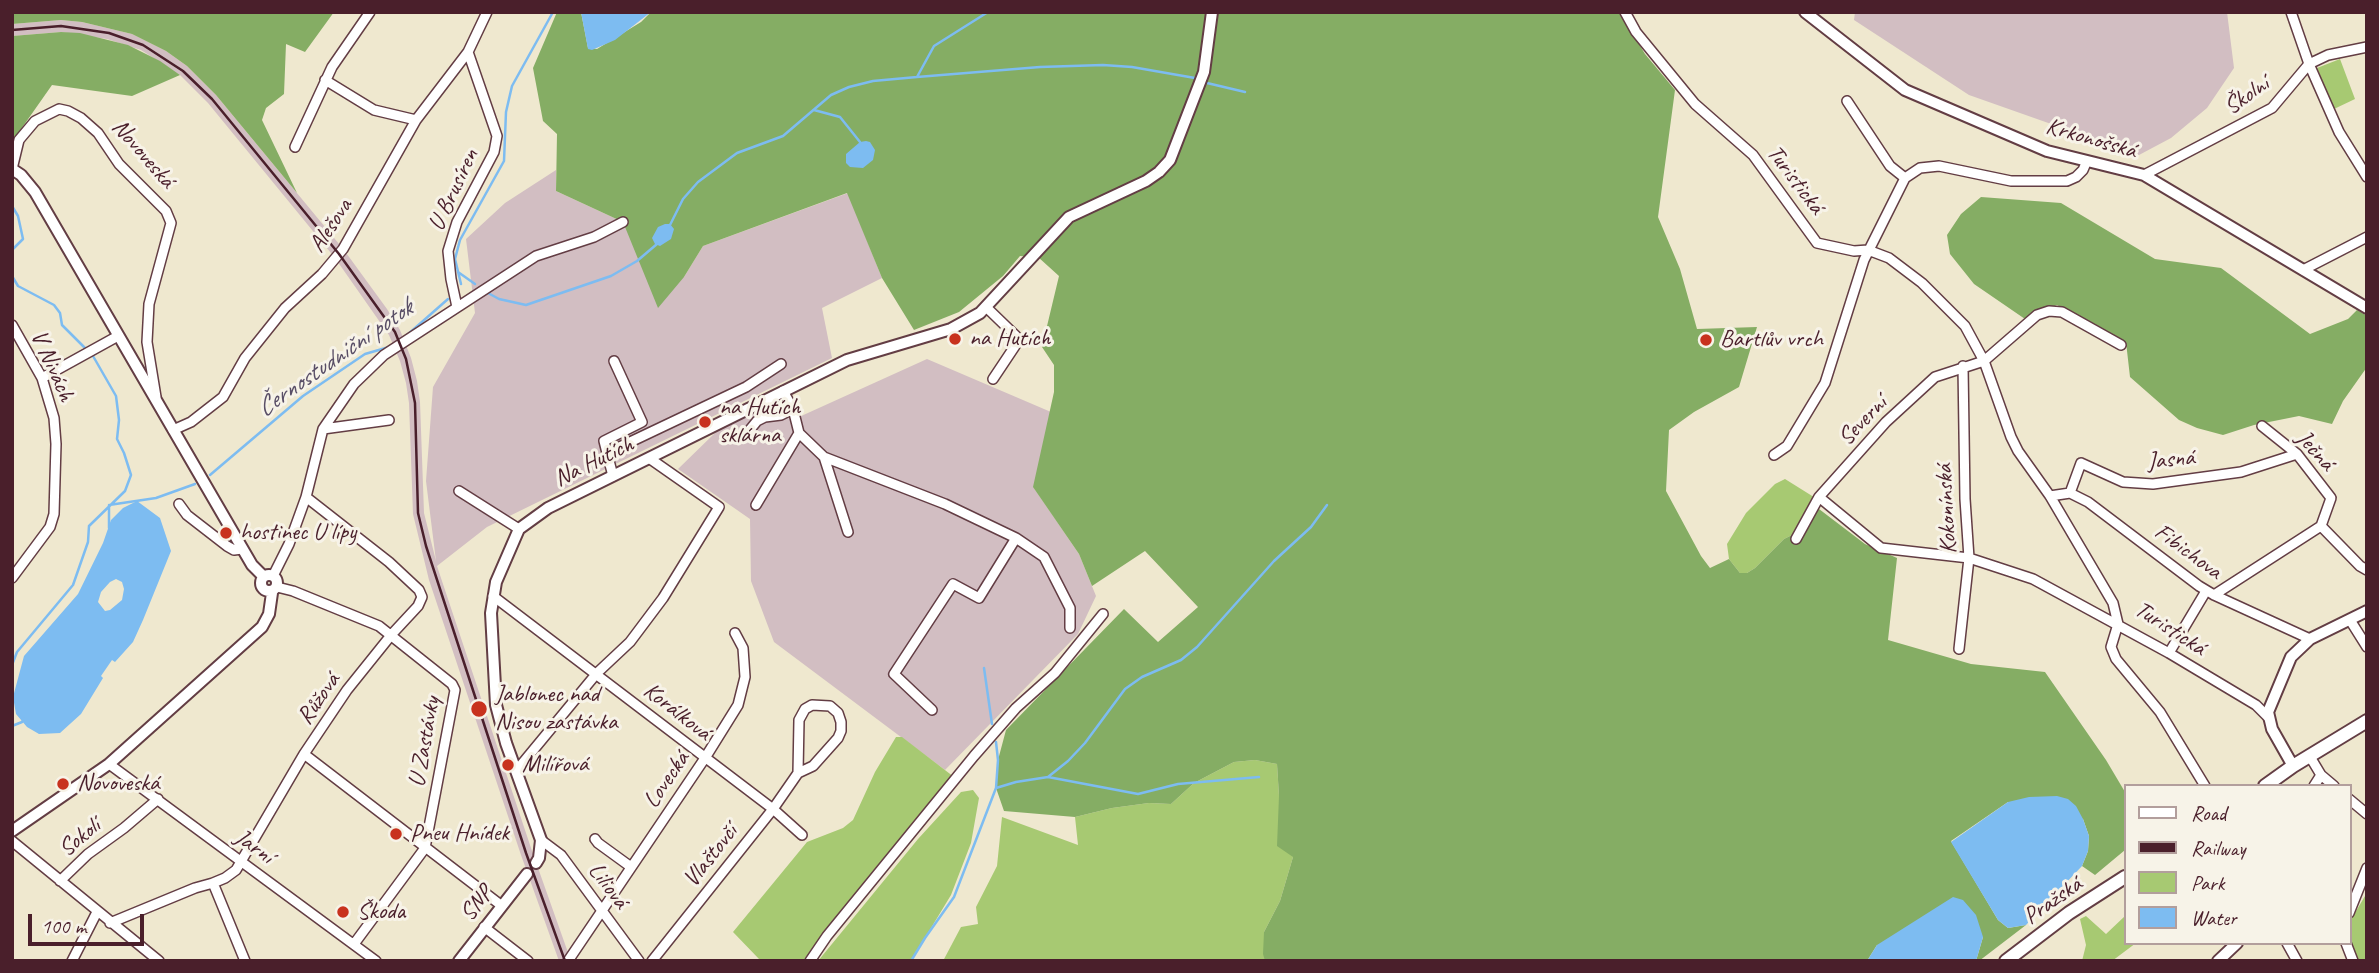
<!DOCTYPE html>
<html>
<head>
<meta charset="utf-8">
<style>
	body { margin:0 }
	#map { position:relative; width:2379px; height:973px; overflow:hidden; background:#efe8cf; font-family:Caveat,sans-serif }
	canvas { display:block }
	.frame { position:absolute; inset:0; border:14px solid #4a1f2b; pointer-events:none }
	.legend { position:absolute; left:2124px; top:784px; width:228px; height:161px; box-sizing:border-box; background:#f7f3e8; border:2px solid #b29e9c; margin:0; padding:9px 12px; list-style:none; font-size:21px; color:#4a1f2b }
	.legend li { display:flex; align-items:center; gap:14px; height:35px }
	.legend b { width:35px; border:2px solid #b29e9c }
	.scale { position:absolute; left:28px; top:914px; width:116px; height:32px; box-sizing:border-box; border:4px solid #4a1f2b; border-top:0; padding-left:9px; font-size:21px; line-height:24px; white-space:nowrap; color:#4a1f2b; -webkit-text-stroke:5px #f7f3e8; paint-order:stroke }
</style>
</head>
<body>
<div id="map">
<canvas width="2379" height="973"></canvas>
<div class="frame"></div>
<ul class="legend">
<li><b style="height:9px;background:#fff"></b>Road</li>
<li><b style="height:9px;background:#4a1f2b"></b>Railway</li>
<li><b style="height:19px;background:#a7c972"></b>Park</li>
<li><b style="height:19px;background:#7dbcf1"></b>Water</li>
</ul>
<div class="scale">100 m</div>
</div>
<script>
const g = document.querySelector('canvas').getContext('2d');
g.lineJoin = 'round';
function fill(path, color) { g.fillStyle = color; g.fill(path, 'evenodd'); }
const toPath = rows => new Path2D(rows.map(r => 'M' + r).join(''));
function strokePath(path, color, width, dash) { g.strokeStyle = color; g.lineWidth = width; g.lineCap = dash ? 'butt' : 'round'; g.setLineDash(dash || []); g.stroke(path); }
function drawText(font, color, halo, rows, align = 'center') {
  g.font = font + ' Caveat,sans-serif'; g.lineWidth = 6; g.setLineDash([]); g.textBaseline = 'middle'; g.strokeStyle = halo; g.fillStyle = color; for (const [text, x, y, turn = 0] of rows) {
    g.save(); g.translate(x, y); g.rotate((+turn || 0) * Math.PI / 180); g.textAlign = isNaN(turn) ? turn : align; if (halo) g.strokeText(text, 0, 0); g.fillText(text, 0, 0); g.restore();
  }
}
const industrial = toPath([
	[1855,12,2227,12,2234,68,2207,108,2171,138,2139,155,1969,95,1854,20],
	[61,20,82,22,132,34,166,51,187,66,216,95,344,250,387,309,400,330,411,358,417,381,420,402,424,513,436,561,426,481,433,387,475,313,466,239,505,203,556,170,556,191,623,222,684,277,703,246,848,193,882,278,822,308,832,358,487,527,437,566,532,851,571,961,559,961,521,855,429,580,413,514,409,403,406,383,400,361,389,335,335,258,208,103,180,75,141,50,107,39,61,32,12,36,12,24],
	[927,359,1051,412,1034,488,1079,554,1096,596,1078,634,945,770,774,642,751,581,750,519,678,469,717,431,767,407,799,417]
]);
const green = toPath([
	[2340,59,2355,99,2334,109,2317,68],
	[1785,479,1817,499,1794,534,1784,539,1755,568,1747,573,1740,573,1729,559,1727,544,1746,513,1775,484],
	[896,737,902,737,954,777,803,961,763,961,759,959,733,932,807,842,843,828,853,820,875,772],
	[1255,760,1277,764,1279,796,1293,857,1280,901,1264,932,1265,961,943,961,961,927,978,924,976,907,997,866,1002,817,1078,845,1075,817,1112,808,1149,803,1171,804,1194,783,1234,762],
	[973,790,979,798,971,843,951,895,911,961,818,961,918,839,961,792],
	[2365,896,2367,898,2367,961,2357,961,2349,943,2349,923],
	[2086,916,2106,934,2125,916,2125,943,2136,943,2112,961,2082,961,2086,945,2080,919]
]);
const forest = toPath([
	[12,12,334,12,305,52,286,44,284,94,266,108,262,120,297,193,216,95,187,66,166,51,132,34,82,22,61,20,12,24],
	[557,12,581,12,588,48,597,49,641,22,651,12,1620,12,1645,54,1675,90,1658,217,1680,269,1697,329,1757,327,1739,387,1694,412,1669,430,1666,491,1701,556,1710,568,1729,559,1740,573,1747,573,1755,568,1784,539,1794,534,1810,506,1819,509,1865,544,1897,558,1888,640,1971,664,2045,672,2106,760,2125,792,2125,850,2095,875,2082,866,2088,851,2089,836,2083,819,2008,802,1951,841,1998,920,2008,928,2026,925,1979,961,1976,961,1983,937,1877,945,1867,961,1265,961,1263,954,1264,932,1280,901,1293,857,1277,846,1279,796,1277,764,1255,760,1234,762,1194,783,1171,804,1149,803,1112,808,1075,817,1004,811,996,788,998,760,1006,730,1124,609,1158,642,1198,607,1145,551,1092,586,1079,554,1033,487,1054,392,1054,365,1042,347,1059,276,1038,257,1020,256,1003,276,959,312,914,330,882,278,847,193,703,246,684,277,658,308,623,222,556,191,557,134,543,121,533,68],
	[61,32,80,33,128,45,160,61,180,75,132,96,52,85,12,142,12,36],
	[1981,197,2061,203,2155,259,2221,268,2310,334,2348,319,2357,310,2367,316,2367,367,2343,401,2332,424,2299,416,2254,425,2223,435,2197,428,2179,420,2130,377,2126,342,2057,305,2025,319,1974,284,1950,254,1947,235,1961,214]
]);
const water = toPath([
	[581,12,651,12,615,40,592,50,588,49],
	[866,141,870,142,875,150,873,160,863,168,850,167,846,163,846,154,860,142],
	[665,224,670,224,674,229,671,239,660,246,655,244,652,238,658,227],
	[137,501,160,518,171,551,143,620,133,642,115,662,112,660,101,676,103,678,81,714,60,733,39,734,27,727,16,714,13,697,24,656,78,594,103,543,111,520,123,508],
	[116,579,122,582,124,589,122,600,110,610,105,611,98,602,101,592,110,582],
	[2057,796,2068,799,2076,806,2083,819,2089,836,2088,851,2082,866,2026,925,2008,928,1998,920,1951,842,2008,802,2029,797],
	[1953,897,1963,900,1976,915,1983,937,1976,961,1867,961,1877,945]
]);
const stream = toPath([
	[917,77,1040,67,1103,65,1132,67,1195,78],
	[1207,83,1245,92],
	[814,110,840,117,860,142],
	[12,121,12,131],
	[12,206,18,216,23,239,12,250],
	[669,227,683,199,698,182,737,153,783,136,831,95,849,87,873,81,917,77,934,46,988,12],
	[458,272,475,284],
	[12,276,18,286,54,305,60,313,62,325,93,356,116,396,119,420,117,439,124,453,131,475,125,491,89,526,88,542,73,585,17,652,12,665],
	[461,284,455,259,460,240,504,161,506,112,512,86,553,12],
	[488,293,499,299,526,305,611,276,637,261,657,244],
	[406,336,448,299],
	[210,475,303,396,365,354,389,347],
	[109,528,109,505,156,498,195,484],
	[984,668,992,724],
	[12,726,22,722,24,719],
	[1048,777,1068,761,1085,743,1125,689,1142,677,1181,660,1197,647,1274,561,1311,527,1327,505],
	[996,788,1016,782,1048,777,1138,794,1178,784,1259,777],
	[911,961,925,938,954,897,996,788,998,760,996,742]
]);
const minor = toPath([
	[1625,12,1636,32,1695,104,1753,155,1817,243,1854,251,1868,250,1889,258,1922,283,1965,326,1984,361,2011,437,2018,451,2050,496,2113,603,2118,624,2111,647,2116,659,2160,712,2205,786],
	[2291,12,2309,64,2339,132,2367,177],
	[325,80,374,110,416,120],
	[1847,101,1890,166,1905,178],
	[295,147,332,67,370,12],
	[12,169,19,140,35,121,59,109,68,111,81,118,98,133,119,164,166,211,171,223,149,304,147,342,156,397],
	[2144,175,2272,108,2309,64,2328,55,2367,47],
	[2303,270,2367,237],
	[457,307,451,279,448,251,457,222,494,152,497,136,468,52],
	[986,307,1016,336,1015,346,993,379],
	[12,325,42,378,54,418,56,444,54,514,50,527,12,578],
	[42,378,118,336],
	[783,391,793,409,799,433,824,457,945,504,1016,538,1044,557,1070,608,1070,628],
	[2262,426,2297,454,2331,498,2321,526],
	[323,429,389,420],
	[173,430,191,422,223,397,245,358,285,308,322,274,343,249,416,120,468,52,487,12],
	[744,437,757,421,765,417,781,415,793,409],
	[607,453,604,441,642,422,614,361],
	[1774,455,1787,446,1825,383,1864,260,1905,178,1920,168,1939,166,2011,181,2067,181,2076,177,2083,170,2086,163],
	[824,457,848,532],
	[613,476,607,453,746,387,781,364],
	[459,491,519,529],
	[2070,493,2081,463,2123,482,2153,484,2241,472,2297,454],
	[2050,496,2070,493,2088,502,2199,586,2214,595,2310,639],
	[1819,497,1881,548,1969,558,2033,579,2169,653,2256,705,2268,717],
	[179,504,187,515,227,546,234,550,242,549],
	[756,505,799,433],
	[2321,526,2360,566,2367,570],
	[1796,539,1819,497,1886,422,1935,377,1984,361,2037,315,2049,311,2062,312,2121,345],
	[273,576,289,544,306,497,323,429,354,384,384,355,536,256,594,237,623,222],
	[277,587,293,591,379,626,452,684,455,690,425,848,354,944],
	[2214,595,2321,526],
	[493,596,773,809,802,835],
	[2350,620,2367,647],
	[1959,649,1969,558,1965,499,1963,366],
	[2169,653,2206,591],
	[932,710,894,674,953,584,979,598,1016,538],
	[304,754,502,906],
	[2309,755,2321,775,2334,786],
	[109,764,376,961],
	[516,771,597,673,630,642,663,598,719,507,649,458],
	[2314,786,2321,775],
	[2349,799,2367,814],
	[595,839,598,843,631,867],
	[541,840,561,855,639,961],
	[12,841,159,961],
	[60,881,88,854,124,828,158,799],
	[2349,913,2367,868],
	[110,923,195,888,213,883],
	[484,927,528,961],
	[2287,943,2297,961],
	[2346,943,2353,961],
	[72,961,97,912],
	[245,961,213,883,225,878,236,870,304,754,347,690,392,634,418,606,422,597,419,590,389,562,306,497],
	[568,961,705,758,738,705,745,677,743,648,735,633],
	[652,961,773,809,798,773,813,766,838,738,841,731,841,722,838,713,830,706,812,705,805,709,799,720,798,773],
	[810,961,827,936,974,756,1016,708,1055,673,1103,614]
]);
const tertiary = toPath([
	[1805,12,1905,90,2047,151,2144,175,2367,308],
	[12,169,21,175,35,192,252,565,263,576],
	'261 583a8 8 0 1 1 16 0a8 8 0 1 1-16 0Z',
	[2293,766,2272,729,2268,712,2291,657,2310,639,2367,611],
	[12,831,109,764,262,627,269,614,272,593],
	[536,863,539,858,541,840,506,743,496,705,491,613,496,582,519,529,548,508,847,360,951,329,980,313,1069,217,1146,181,1159,172,1170,160,1204,72,1212,12],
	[459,961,527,874],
	[2218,961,2237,943]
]);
const secondary = toPath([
	[2265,786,2293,766,2367,721],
	[2006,961,2069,913,2125,877]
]);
const rail = toPath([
	[12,30,61,26,109,33,143,45,183,71,212,99,339,254,395,332,406,359,415,403,418,513,426,546,526,853,565,961]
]);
const markers = [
	[955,339,7,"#c8321e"],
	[1706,340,7,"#c8321e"],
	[705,422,7,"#c8321e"],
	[226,533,7,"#c8321e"],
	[479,709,9,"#c8321e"],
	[508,765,7,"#c8321e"],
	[63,784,7,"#c8321e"],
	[396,834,7,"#c8321e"],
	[343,912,7,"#c8321e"]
];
const streetNames = [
	["Školní",2247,96,-35],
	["Krkonošská",2091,139,16],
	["Novoveská",143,154,49],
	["Turistická",1795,180,53],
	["U Brusíren",454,190,-65],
	["Alešova",331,226,-57],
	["V Nivách",52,366,66],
	["Severní",1863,421,-46],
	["Ječná",2315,451,48],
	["Jasná",2171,460,-5],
	["Na Hutích",594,462,-26],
	["Kokonínská",1947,509,-93],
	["Fibichova",2188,552,36],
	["Turistická",2170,629,33],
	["Růžová",319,699,-55],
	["Korálková",677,712,38],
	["U Zastávky",425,742,-80],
	["Lovecká",667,780,-56],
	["Sokolí",80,838,-39],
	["Jarní",254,847,36],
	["Vlaštovčí",711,856,-52],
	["Liliová",608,886,53],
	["Pražská",2053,901,-35],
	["SNP",477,904,-51]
];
const poiNames = [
	["na Hutích",969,339],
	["Bartlův vrch",1720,340],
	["na Hutích",719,408],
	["sklárna",719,436],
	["hostinec U lípy",240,533],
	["Jablonec nad",495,695],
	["Nisou zastávka",495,723],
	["Milířová",522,765],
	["Novoveská",77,784],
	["Pneu Hnídek",410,834],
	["Škoda",357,912]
];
const waterNames = [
	["Černostudniční potok",335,359,-35]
];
fill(industrial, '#d2bec2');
fill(green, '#a7c972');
fill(forest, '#85ad64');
fill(water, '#7dbcf1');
strokePath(stream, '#7dbcf1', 2.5);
strokePath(minor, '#633d44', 12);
strokePath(tertiary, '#633d44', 14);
strokePath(secondary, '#633d44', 16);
strokePath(minor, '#fff', 9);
strokePath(tertiary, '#fff', 10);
strokePath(secondary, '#fff', 12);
strokePath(rail, '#4a1f2b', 2.5);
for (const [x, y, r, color] of markers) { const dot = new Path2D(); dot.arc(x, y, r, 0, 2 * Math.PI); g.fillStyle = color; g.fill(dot); strokePath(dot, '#f7f3e8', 2.5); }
drawText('24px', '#4a1f2b', '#f7f3e8', streetNames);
drawText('24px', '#4a1f2b', '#f7f3e8', poiNames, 'left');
drawText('italic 26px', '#594e66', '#f7f3e8', waterNames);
</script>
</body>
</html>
